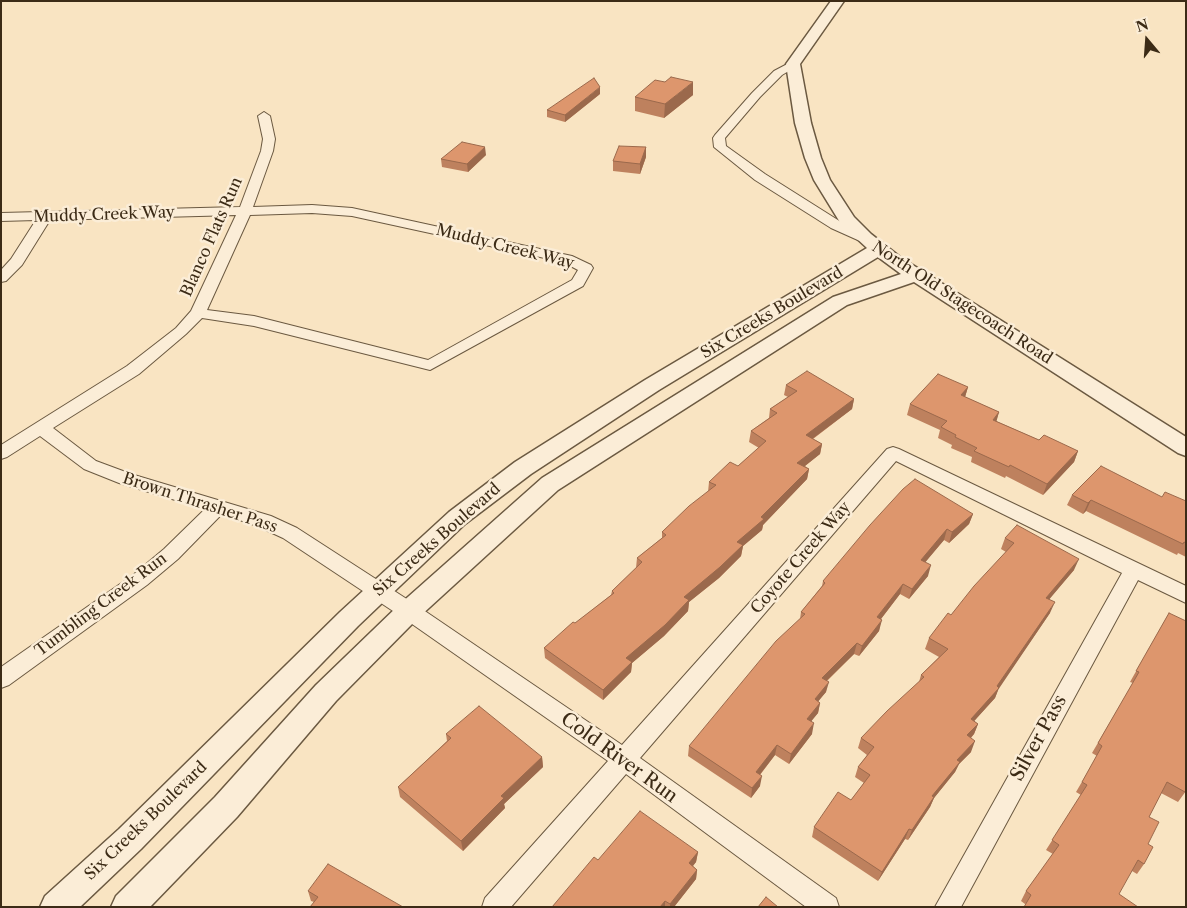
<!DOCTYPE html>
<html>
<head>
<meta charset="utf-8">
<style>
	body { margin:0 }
	#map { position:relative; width:1187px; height:908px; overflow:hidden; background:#f9e4c2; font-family:"Libre Caslon Text",serif }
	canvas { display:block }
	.frame { position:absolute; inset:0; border:2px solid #3c2b16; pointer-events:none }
	.north { position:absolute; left:1122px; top:15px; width:50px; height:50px; -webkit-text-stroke:4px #fbedd7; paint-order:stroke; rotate:342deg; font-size:14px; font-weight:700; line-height:20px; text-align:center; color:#3c2b16 }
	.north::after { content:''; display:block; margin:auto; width:18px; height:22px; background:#3c2b16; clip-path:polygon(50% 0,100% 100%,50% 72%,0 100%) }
</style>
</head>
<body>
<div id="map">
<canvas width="1187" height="908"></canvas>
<div class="frame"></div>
<div class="north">N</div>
</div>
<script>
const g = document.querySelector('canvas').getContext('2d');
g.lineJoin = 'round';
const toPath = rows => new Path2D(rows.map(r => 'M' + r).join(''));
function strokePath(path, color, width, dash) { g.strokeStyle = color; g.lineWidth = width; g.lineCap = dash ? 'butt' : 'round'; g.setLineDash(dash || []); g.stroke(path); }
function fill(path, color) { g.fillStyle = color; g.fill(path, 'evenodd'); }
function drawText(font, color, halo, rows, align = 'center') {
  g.font = font + ' "Libre Caslon Text",serif'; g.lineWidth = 5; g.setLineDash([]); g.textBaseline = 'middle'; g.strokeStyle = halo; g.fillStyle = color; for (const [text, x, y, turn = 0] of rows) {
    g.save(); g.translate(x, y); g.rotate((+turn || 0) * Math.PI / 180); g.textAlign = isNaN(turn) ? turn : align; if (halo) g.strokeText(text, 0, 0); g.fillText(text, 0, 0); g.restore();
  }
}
const minor = toPath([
	[793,61,798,64,797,66,782,75,760,97,725,138,726,146,765,174,841,222,870,235,872,238,870,241,860,241,831,228,755,180,714,147,713,138,715,135,752,93,774,71,793,61],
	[264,112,270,116,275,139,273,151,253,207,312,205,352,208,572,256,591,265,593,268,583,286,430,370,254,326,202,318,186,334,139,374,53,428,96,461,131,474,271,516,297,528,416,605,622,745,887,449,893,447,899,449,1186,586,1186,603,1138,580,961,907,935,907,1122,573,896,461,640,758,836,898,839,907,806,907,626,774,511,907,482,907,485,898,608,761,402,617,283,538,257,526,222,514,178,559,147,585,9,685,1,688,1,667,133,575,164,549,205,509,119,483,84,469,40,436,7,457,1,459,1,445,127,366,176,328,191,311,236,215,50,220,22,265,6,281,1,282,1,270,11,259,36,220,1,221,1,213,240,207,261,151,263,139,258,116,264,112],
	[312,213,352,216,563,262,578,270,572,280,428,360,254,316,207,310,250,215,312,213]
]);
const tertiary = toPath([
	[831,1,844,1,800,64,811,123,821,158,830,180,854,217,871,234,900,257,1186,437,1186,456,1178,453,914,282,847,305,558,490,418,618,336,701,237,817,150,907,111,907,116,896,215,797,316,685,400,604,542,478,833,297,901,274,878,257,659,390,531,474,465,524,358,626,141,849,80,907,40,907,45,896,119,829,340,612,449,512,515,462,645,380,867,248,841,224,814,180,805,158,795,123,786,64,831,1]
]);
const wall = toPath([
	[600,94,565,122,547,117,547,110],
	[693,95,664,118,635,111,635,97],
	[646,147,646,157,640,174,613,171,613,161],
	[486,155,468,172,442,167,441,159],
	[786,385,854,399,852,409,813,439,822,444,820,454,805,466,809,469,807,479,763,525,762,530,743,546,741,556,719,578,689,602,688,611,664,636,632,663,631,672,603,700,545,658,544,648,611,595,612,591,636,568,637,558,662,538,662,532,708,492,709,482,738,466,759,448,749,442,751,431,769,418,770,409,788,397,784,395],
	[968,387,965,397,999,412,996,421,1039,440,1078,451,1074,462,1043,495,1006,476,1005,478,971,462,972,457,951,448,952,445,938,438,940,430,907,415,910,404],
	[1072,495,1162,497,1186,501,1186,557,1178,553,1177,555,1086,511,1083,514,1067,505],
	[973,514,969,524,949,543,944,540,925,562,928,576,909,599,900,594,881,619,879,631,859,656,854,654,827,681,826,692,818,701,820,703,818,713,811,721,812,734,789,764,775,755,760,775,760,786,751,798,688,756,689,746,800,619,801,612,822,586,823,581],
	[1005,538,1074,570,1049,599,1050,613,999,687,995,698,974,721,978,724,974,734,971,738,971,752,959,764,955,772,934,798,930,807,908,840,905,839,878,881,812,837,814,827,851,800,864,783,855,777,858,767,867,755,858,748,861,738,919,682,921,675,939,657,925,649,929,638,951,615,1006,552,1001,549],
	[1169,613,1186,791,1178,802,1161,793,1149,817,1148,844,1144,864,1137,874,1132,871,1025,904,1021,901,1026,891,1053,854,1046,850,1081,795,1076,792,1097,756,1092,753,1133,683,1130,682],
	[446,734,542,757,543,767,504,804,505,808,463,851,400,797,398,787,447,741],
	[698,852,696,862,693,866,697,870,696,879,674,907,552,907,598,860],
	[308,891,403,907,314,902,311,901]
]);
const shadedWall = toPath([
	[693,82,693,95,664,118,665,104],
	[600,87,600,94,565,122,565,115],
	[485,147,486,155,468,172,467,164],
	[646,147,646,157,640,174,640,164],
	[968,387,965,397,961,395],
	[854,399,852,409,804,445,806,435],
	[999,412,996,423,993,420],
	[822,444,820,454,796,473,797,463],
	[1078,451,1074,462,1043,495,1047,484],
	[809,469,807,479,763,525,762,530,743,546,741,556,719,578,689,602,688,611,664,636,632,663,631,672,603,700,603,690,626,658,737,542,761,517],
	[1091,500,1086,511,1083,514,1088,503],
	[973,514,969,524,949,543,952,532],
	[947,529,944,540,918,571,921,560],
	[1079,559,1074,570,1042,608,1046,598],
	[931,565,928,576,909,599,912,589],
	[903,584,900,594,874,628,877,617],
	[1055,602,1050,613,998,690,999,688,995,698,967,729,971,719,997,686],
	[882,620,879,631,859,656,862,646],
	[857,643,854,654,819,688,822,678],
	[829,682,826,692,812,709,815,699],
	[820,703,818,713,805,729,807,719],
	[814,723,812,734,789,764,791,754],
	[978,724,974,734,963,746,967,735],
	[975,741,971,752,959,764,955,772,934,798,930,807,908,840,912,830,932,796,957,760],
	[777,745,775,755,754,782,756,772],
	[542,757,543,767,504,804,505,808,463,851,461,841,501,796],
	[762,776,760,786,751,798,752,788],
	[909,829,905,839,878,881,882,872],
	[698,852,696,862,687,873,689,863],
	[697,870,696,879,674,907,670,907,670,904],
	[665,901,665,907,660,907]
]);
const building = toPath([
	[671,77,693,82,665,104,635,97,655,80,665,82,671,77],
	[594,78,600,87,565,115,547,110,594,78],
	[462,142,485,147,467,164,441,159,462,142],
	[619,146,646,147,640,164,613,161,619,146],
	[807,371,854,399,806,435,822,444,797,463,809,469,761,517,764,519,737,542,743,545,720,567,684,597,689,600,665,625,626,658,632,662,603,690,544,648,573,622,575,623,614,593,612,591,642,562,637,558,666,535,662,532,689,506,716,485,709,482,730,462,738,466,766,441,751,431,777,413,770,409,797,391,786,385,807,371],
	[938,374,968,387,961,395,999,412,993,420,1039,440,1044,435,1078,451,1047,484,1010,465,1009,467,974,451,977,448,955,437,956,435,941,427,947,421,910,404,938,374],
	[1101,466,1162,497,1165,492,1186,501,1186,543,1184,542,1183,544,1091,500,1088,503,1072,495,1101,466],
	[915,479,973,514,952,532,947,529,921,560,931,565,912,589,903,584,877,617,882,620,862,646,857,643,822,678,829,682,815,699,820,703,807,719,814,723,791,754,777,745,756,772,762,776,752,788,689,746,776,641,805,614,801,612,825,583,823,581,870,525,903,489,915,479],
	[1017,525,1079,559,1046,598,1055,602,997,686,999,688,971,719,978,724,967,735,975,741,957,760,960,762,932,796,934,797,912,830,909,829,882,872,814,827,838,792,851,800,870,775,858,767,874,747,861,738,887,711,924,677,921,675,948,649,929,638,948,613,951,615,974,586,1014,543,1005,538,1017,525],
	[1169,613,1186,621,1186,791,1185,792,1167,782,1149,817,1159,822,1148,844,1153,847,1144,864,1138,860,1119,894,1138,907,1024,907,1031,895,1026,891,1059,845,1052,840,1087,785,1082,782,1102,746,1098,743,1139,672,1136,671,1169,613],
	[479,706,542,757,501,796,504,798,461,841,398,787,451,738,446,734,479,706],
	[640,811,698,852,689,863,697,870,670,904,665,901,660,907,552,907,594,857,598,860,640,811],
	[328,864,403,907,310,907,318,897,308,891,328,864],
	[766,897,778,907,758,907,766,897]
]);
const streetNames = [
	["Muddy Creek Way",104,215,-2],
	["Blanco Flats Run",212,237,-66],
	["Muddy Creek Way",505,247,14],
	["North Old Stagecoach Road",962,303,33],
	["Six Creeks Boulevard",772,313,-31],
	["Brown Thrasher Pass",200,503,18],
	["Six Creeks Boulevard",437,540,-41],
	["Coyote Creek Way",801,558,-49],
	["Tumbling Creek Run",101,605,-37],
	["Six Creeks Boulevard",146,821,-44]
];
const nearStreetnames = [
	["Silver Pass",1039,738,-61],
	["Cold River Run",619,758,36]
];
strokePath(minor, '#6b5941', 2);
strokePath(tertiary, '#6b5941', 3);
fill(minor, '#fbedd7');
fill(tertiary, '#fbedd7');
fill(wall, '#be815e');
fill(shadedWall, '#9b694c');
fill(building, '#dd966d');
strokePath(building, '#9b694c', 1);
drawText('16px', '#3c2b16', '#fbedd7', streetNames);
drawText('19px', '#3c2b16', '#fbedd7', nearStreetnames);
</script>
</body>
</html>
